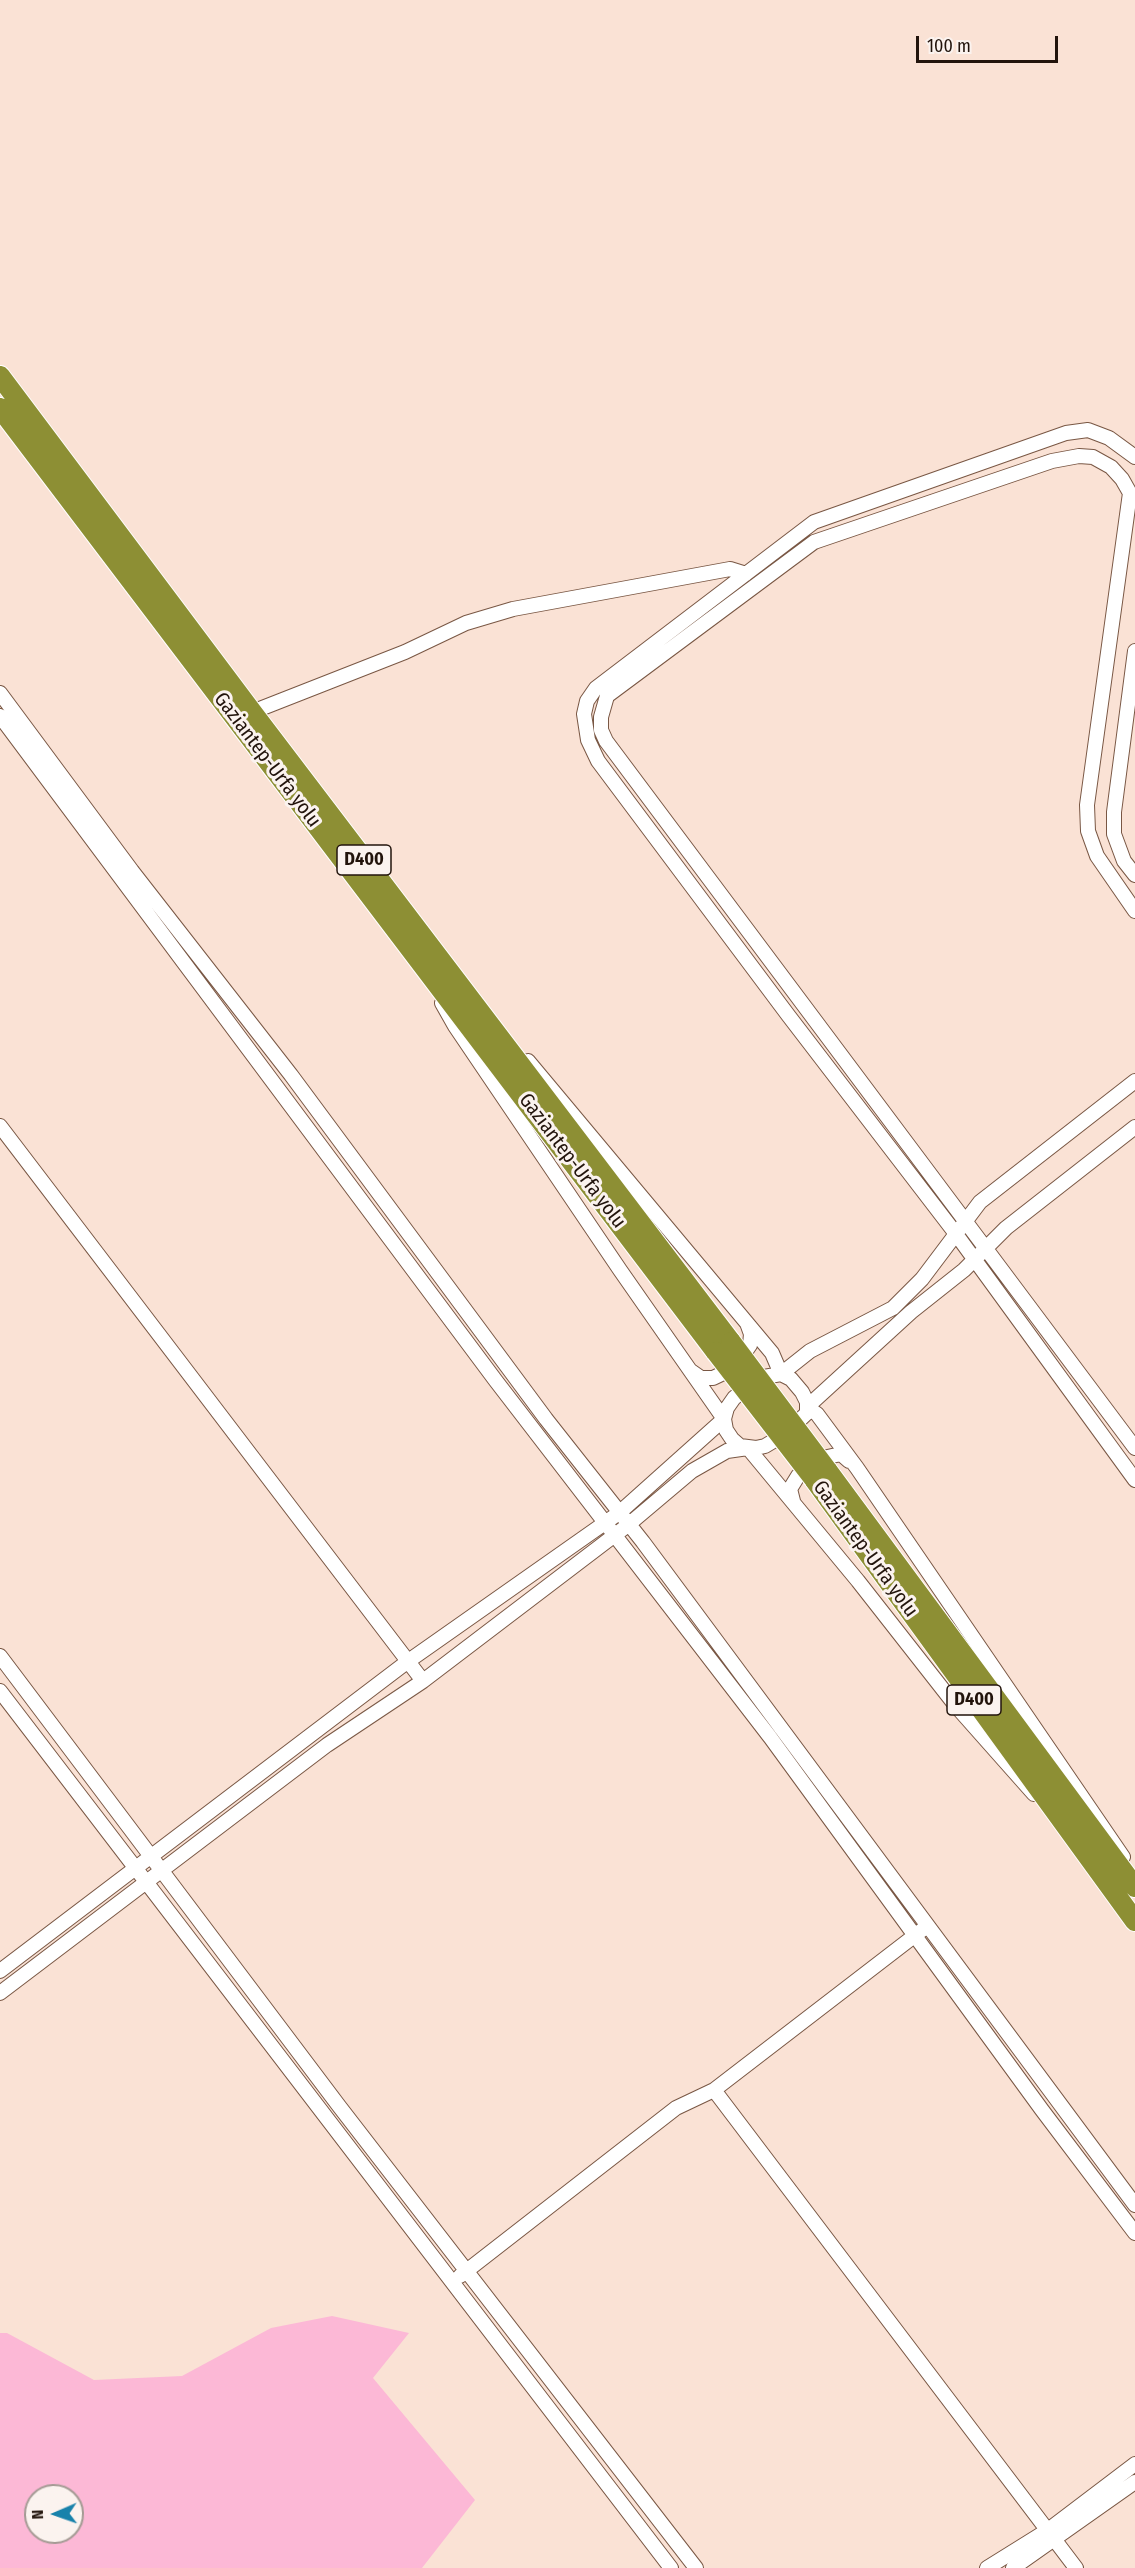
<!DOCTYPE html>
<html>
<head>
<meta charset="utf-8">
<style>
	body { margin:0 }
	#map { position:relative; width:1135px; height:2568px; overflow:hidden; background:#fae2d5; font-family:"Fira Sans Condensed",sans-serif }
	canvas { display:block }
	.north { position:absolute; left:24px; top:2484px; width:60px; height:60px; box-sizing:border-box; background:#fbf3ef; border:2px solid #a49a94; border-radius:50%; rotate:268deg; font-size:16px; font-weight:700; line-height:24px; text-align:center; color:#22140c }
	.north::after { content:''; display:block; margin:auto; width:21px; height:27px; background:#1882ab; clip-path:polygon(50% 0,100% 100%,50% 72%,0 100%) }
	.scale { position:absolute; left:916px; top:36px; width:142px; height:27px; box-sizing:border-box; border:3px solid #22140c; border-top:0; padding-left:8px; font-size:18px; line-height:21px; white-space:nowrap; color:#22140c; -webkit-text-stroke:4px #fbf3ef; paint-order:stroke }
</style>
</head>
<body>
<div id="map">
<canvas width="1135" height="2568"></canvas>
<div class="north">N</div>
<div class="scale">100 m</div>
</div>
<script>
const g = document.querySelector('canvas').getContext('2d');
g.lineJoin = 'round';
function fill(path, color) { g.fillStyle = color; g.fill(path, 'evenodd'); }
const toPath = rows => new Path2D(rows.map(r => 'M' + r).join(''));
function strokePath(path, color, width, dash) { g.strokeStyle = color; g.lineWidth = width; g.lineCap = dash ? 'butt' : 'round'; g.setLineDash(dash || []); g.stroke(path); }
function drawText(font, color, halo, rows, align = 'center') {
  g.font = font + ' "Fira Sans Condensed",sans-serif'; g.lineWidth = 6; g.setLineDash([]); g.textBaseline = 'middle'; g.strokeStyle = halo; g.fillStyle = color; for (const [text, x, y, turn = 0] of rows) {
    g.save(); g.translate(x, y); g.rotate((+turn || 0) * Math.PI / 180); g.textAlign = isNaN(turn) ? turn : align; if (halo) g.strokeText(text, 0, 0); g.fillText(text, 0, 0); g.restore();
  }
}
const green = toPath([
	[332,2316,409,2333,373,2378,475,2500,422,2568,0,2568,0,2333,7,2333,94,2380,182,2376,271,2328],
	[36,2496,72,2496,72,2532,36,2532]
]);
const minor = toPath([
	[1135,457,1109,438,1088,430,1066,433,814,522,596,688,587,701,584,714,588,740,598,761,788,1015,956,1234,1135,1480],
	[1135,651,1114,812,1114,834,1124,861,1135,875],
	[0,693,132,871,291,1075,546,1419,643,1542,1135,2205],
	[252,712,405,652,466,623,513,609,730,569,746,574],
	[0,716,496,1381,770,1737,1042,2110,1135,2233],
	[1135,911,1097,856,1088,831,1087,805,1130,493,1122,479,1111,467,1093,457,1079,456,1052,461,814,542,607,696,601,717,601,730,606,741,1135,1448],
	[528,1061,772,1353,781,1374,810,1351,893,1308,922,1279,980,1202,1135,1081],
	[0,1126,423,1681],
	[691,1371,701,1378,713,1378,734,1368,750,1345,751,1334,747,1323],
	[781,1374,791,1379,802,1392,807,1402,807,1413,785,1434,765,1446,756,1448,740,1446,732,1439,726,1430,724,1419,727,1408,734,1398,751,1384,764,1377,781,1374],
	[793,1501,790,1489,798,1476,814,1460,841,1454,849,1461],
	[0,1656,339,2106,696,2568],
	[0,1691,671,2568],
	[1123,1857,857,1468,817,1414,807,1407,911,1312,964,1270,1006,1228,1135,1127],
	[0,1971,407,1662,619,1513,724,1419,620,1270,455,1026,442,1003],
	[0,1993,327,1745,423,1681,628,1525,692,1471,727,1451,748,1448,858,1581,956,1706,1034,1794],
	[714,2090,1076,2568],
	[460,2276,676,2108,714,2090,922,1930],
	[987,2568,1048,2530,1135,2464],
	[1013,2568,1135,2482]
]);
const highway = toPath([
	[0,376,252,712,731,1342],
	[0,408,716,1352],
	[827,1470,1135,1887],
	[814,1479,1135,1921]
]);
const highwayBridge = toPath([
	[731,1342,827,1470],
	[716,1352,814,1479]
]);
const shields = [
	[364,860,54],
	[974,1700,54]
];
const shieldNames = [
	["D400",364,860],
	["D400",974,1700]
];
const streetNames = [
	["Gaziantep-Urfa yolu",267,760,53],
	["Gaziantep-Urfa yolu",572,1161,53],
	["Gaziantep-Urfa yolu",865,1549,54]
];
fill(green, '#fcb8d6');
strokePath(minor, '#795744', 16);
strokePath(highway, '#fff', 22);
strokePath(minor, '#fff', 14);
strokePath(highway, '#8d8f34', 20);
strokePath(highwayBridge, '#fff', 22, []);
strokePath(highwayBridge, '#8d8f34', 20);
for (const [x, y, w] of shields) { const box = new Path2D(); box.roundRect(x - w / 2, y - 15, w, 30, 4.5); g.fillStyle = '#fbf3ef'; g.fill(box); strokePath(box, '#22140c', 1.5); }
drawText('bold 18px', '#22140c', null, shieldNames);
drawText('20px', '#22140c', '#fbf3ef', streetNames);
</script>
</body>
</html>
